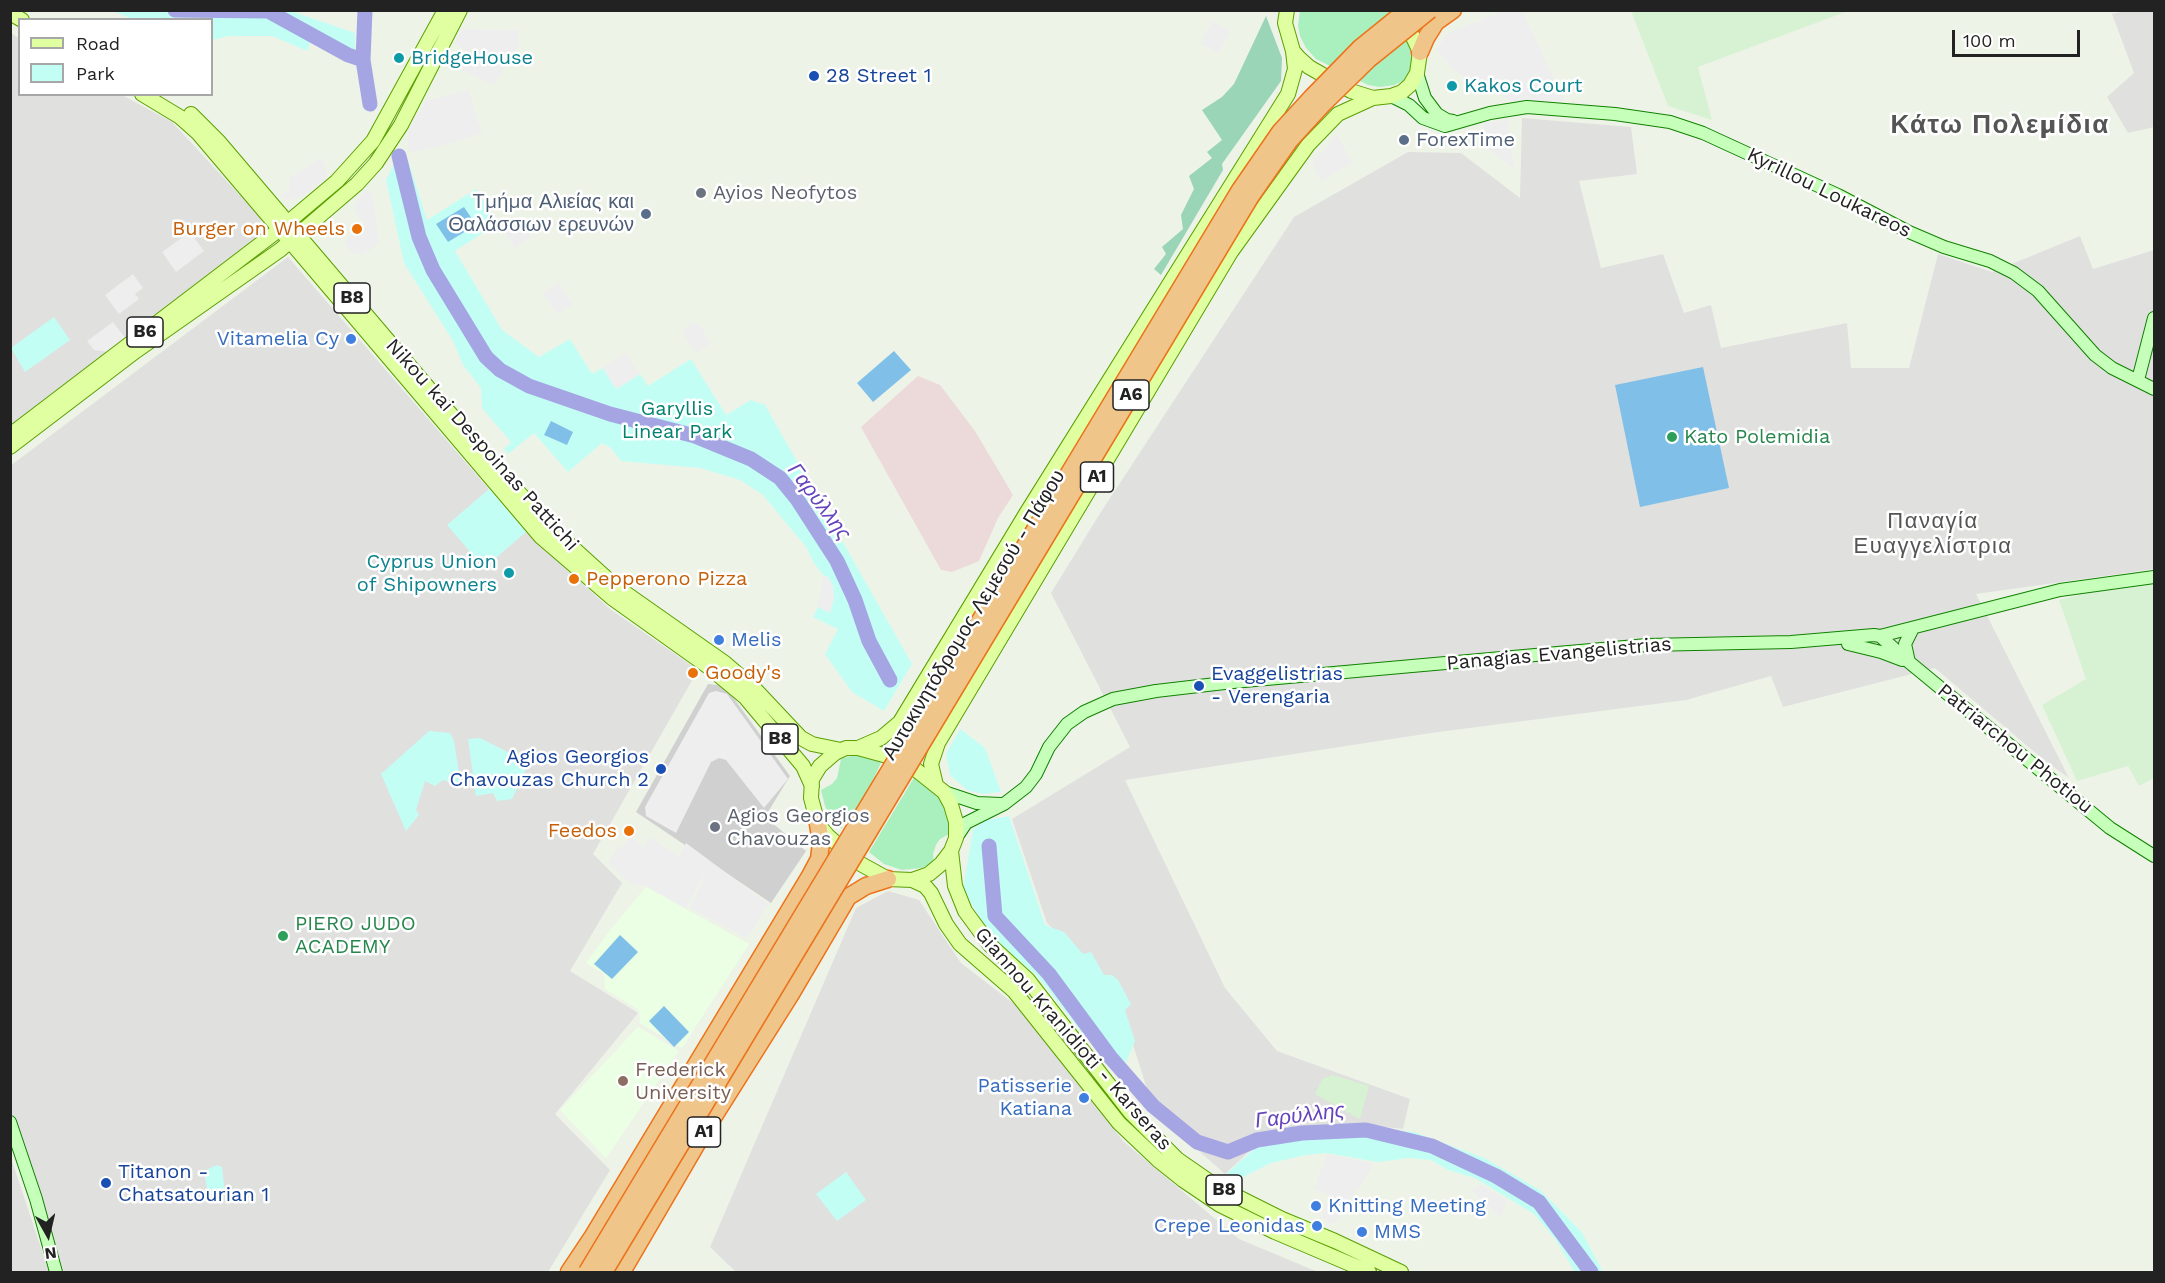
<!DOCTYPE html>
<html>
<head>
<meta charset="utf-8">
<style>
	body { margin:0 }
	#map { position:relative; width:2165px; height:1283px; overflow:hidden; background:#eef3e8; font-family:"Work Sans",sans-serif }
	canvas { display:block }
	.frame { position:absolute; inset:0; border:12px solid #222; pointer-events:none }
	.legend { position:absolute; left:18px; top:18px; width:195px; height:78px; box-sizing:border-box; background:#fff; border:2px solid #a7a7a7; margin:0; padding:8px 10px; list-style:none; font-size:18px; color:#222 }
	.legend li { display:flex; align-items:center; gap:12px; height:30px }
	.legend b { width:30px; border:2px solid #a7a7a7 }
	.north { position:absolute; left:18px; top:1205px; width:60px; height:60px; -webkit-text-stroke:4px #fff; paint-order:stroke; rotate:172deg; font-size:16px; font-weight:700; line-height:24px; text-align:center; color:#222 }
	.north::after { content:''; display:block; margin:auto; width:21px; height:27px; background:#222; clip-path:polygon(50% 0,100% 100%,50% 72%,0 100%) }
	.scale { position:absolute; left:1952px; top:30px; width:128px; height:27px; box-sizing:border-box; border:3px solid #222; border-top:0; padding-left:8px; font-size:18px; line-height:21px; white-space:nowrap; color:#222; -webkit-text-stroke:4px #fff; paint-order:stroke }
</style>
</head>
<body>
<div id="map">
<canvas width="2165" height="1283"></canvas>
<div class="frame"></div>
<ul class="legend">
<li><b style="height:8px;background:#dfffa1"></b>Road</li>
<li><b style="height:16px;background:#c3fef5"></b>Park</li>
</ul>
<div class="north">N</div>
<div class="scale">100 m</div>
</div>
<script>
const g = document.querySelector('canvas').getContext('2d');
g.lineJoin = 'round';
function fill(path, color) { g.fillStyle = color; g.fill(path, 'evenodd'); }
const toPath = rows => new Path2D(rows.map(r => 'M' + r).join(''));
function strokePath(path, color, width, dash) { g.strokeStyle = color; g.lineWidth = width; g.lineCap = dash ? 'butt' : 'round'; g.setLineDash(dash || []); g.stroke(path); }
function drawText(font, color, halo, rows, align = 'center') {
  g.font = font + ' "Work Sans",sans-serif'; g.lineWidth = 5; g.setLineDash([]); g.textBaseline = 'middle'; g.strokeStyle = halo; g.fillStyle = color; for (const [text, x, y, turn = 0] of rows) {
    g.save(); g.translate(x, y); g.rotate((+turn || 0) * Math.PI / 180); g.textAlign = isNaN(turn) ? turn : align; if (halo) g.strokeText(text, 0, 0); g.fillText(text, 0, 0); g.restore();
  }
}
const residential = toPath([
	[2130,10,2154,11,2154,127,2128,133,2107,97,2134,73,2112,14],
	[11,33,19,38,20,94,122,95,172,122,261,218,258,237,11,428],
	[1522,118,1631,127,1637,174,1579,181,1601,268,1663,254,1684,313,1711,305,1721,348,1847,323,1851,368,1909,368,1938,254,1992,272,2080,236,2093,269,2154,250,2154,569,1976,594,2069,778,2044,760,1935,668,1783,707,1771,676,1686,700,1431,733,1125,780,1225,988,1277,1051,1410,1099,1403,1129,1359,1124,1313,1126,1268,1134,1225,1174,1154,1111,1116,991,1047,923,1012,819,1130,747,1051,593,1099,515,1294,217,1408,152,1461,153,1520,198],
	[288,257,526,532,610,609,698,670,593,854,622,883,570,971,638,1013,555,1114,610,1170,548,1272,64,1272,11,1112,10,466],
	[888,891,919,900,961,963,1018,1007,1123,1141,1239,1239,1318,1272,736,1272,710,1247,856,908],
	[10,1158,11,1158,49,1272,11,1272]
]);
const industrial = toPath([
	[918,376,940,385,975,431,1013,495,998,518,979,561,952,572,941,570,861,427]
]);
const education = toPath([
	[646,887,749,944,682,1048,640,1023,639,1010,605,989,604,974,586,963,611,929],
	[638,1027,679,1051,606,1158,560,1110]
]);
const religious = toPath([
	[708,684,725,686,790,776,765,817,806,851,771,903,636,812]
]);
const farmland = toPath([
	[1631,11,1848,11,1698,67,1712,120,1668,106],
	[2154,583,2154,778,2139,786,2128,766,2077,781,2042,705,2086,679,2059,600,2087,593],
	[1333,1075,1369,1086,1360,1119,1315,1094,1322,1079]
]);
const grass = toPath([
	[1300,10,1388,11,1411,39,1415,49,1411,71,1403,81,1394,85,1380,87,1368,85,1316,59,1306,48,1300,36,1298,26],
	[860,753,883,758,875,776,876,784,856,812,845,819,842,829,836,825,830,816,825,806,821,790,832,784,837,778,841,759],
	[915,776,945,799,953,832,940,839,936,845,933,854,934,863,921,868,902,870,884,864,869,852]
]);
const forest = toPath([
	[1266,16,1282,58,1281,81,1222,164,1223,170,1161,275,1154,269,1166,254,1162,247,1183,229,1181,215,1194,189,1189,176,1212,158,1207,152,1222,140,1202,110,1222,97,1234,84]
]);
const park = toPath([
	[112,11,291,11,355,33,355,62,311,41,307,51,272,36,229,36,212,40,212,20,133,19],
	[408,160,427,220,476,189,498,223,455,251,502,330,539,357,570,339,592,374,603,368,616,389,640,374,648,386,691,359,726,415,751,400,765,405,912,664,884,711,852,692,825,654,838,629,813,617,818,607,824,576,814,563,806,547,763,495,740,480,700,468,621,461,611,448,602,443,568,472,534,433,508,454,504,449,511,442,482,408,481,388,463,365,453,341,404,263,386,180,395,161],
	[54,317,70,340,25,372,11,348],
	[489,489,526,532,484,568,447,525],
	[960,729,985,748,1001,792,983,794,967,790,950,775,946,754],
	[429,731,450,733,454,741,461,785,443,780,435,786,425,781,416,810,419,815,406,831,381,774],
	[480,738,529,763,512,799,497,801,493,793,476,796,468,739],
	[1009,816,1045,925,1064,932,1083,954,1091,952,1104,975,1112,975,1118,980,1131,1004,1125,1010,1135,1041,1121,1074,1081,1031,1036,975,990,935,963,889,973,829,987,820],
	[1360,1127,1414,1132,1484,1158,1540,1190,1581,1231,1603,1272,1575,1272,1555,1239,1534,1214,1475,1178,1448,1170,1431,1160,1409,1158,1378,1162,1326,1153,1306,1155,1271,1163,1231,1183,1225,1175,1270,1135,1312,1128],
	[217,1165,222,1167,225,1193,216,1196,208,1194,204,1171],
	[846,1172,866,1200,837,1221,816,1194]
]);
const pitch = toPath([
	[464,207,476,225,448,242,436,224],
	[894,351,911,370,873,402,857,383],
	[1703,367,1729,488,1640,507,1615,385],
	[551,421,573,432,567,445,544,435],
	[620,935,638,952,612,979,594,964],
	[664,1006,689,1032,674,1047,649,1021]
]);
const parking = toPath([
	[1503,11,1522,11,1565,101,1512,101,1456,72,1437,50,1446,34],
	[1212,21,1230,30,1219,53,1201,44],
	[461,29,518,30,519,45,493,85,462,70,468,52,455,43],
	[468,90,482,133,438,147,408,152,409,129,416,114,422,110,426,99,430,100],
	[1507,120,1514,169,1487,148,1484,123],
	[1337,135,1353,163,1321,181,1312,163],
	[321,157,326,169,326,178,319,184,301,197,287,200,280,197,289,190,290,178],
	[365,189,372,193,379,243,363,255,352,253,344,242,352,234,361,235,365,222,358,217,354,206],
	[517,216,531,237,515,248,501,226],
	[190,232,204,251,176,272,162,252],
	[133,274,143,288,135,294,139,299,119,314,105,295],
	[559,283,573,304,557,314,543,293],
	[113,322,126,339,109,352,94,350,87,341],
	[693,324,699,324,711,343,696,353,681,331],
	[626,353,640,374,616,389,603,368],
	[824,576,827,576,833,585,834,599,830,613,818,607],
	[716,691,727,694,788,779,764,808,726,760,719,758,711,762,676,833,646,816,645,807,709,693],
	[630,837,644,847,650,837,691,864,680,855,686,843,768,904,747,938,690,908,705,875,704,874,686,908,646,886,632,884,608,864,618,846,622,848],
	[1327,1154,1372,1163,1371,1170,1334,1224,1320,1217,1331,1196,1314,1189],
	[1481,1185,1507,1200,1501,1218,1471,1190]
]);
const river = toPath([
	[175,10,268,11,348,55,363,60,370,104],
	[363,60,365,10],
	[399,156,419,237,433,270,486,357,500,370,529,386,610,414,695,436,751,459,780,478,797,499,837,561,855,600,869,641,890,680],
	[989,846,995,916,1049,974,1111,1058,1153,1106,1197,1142,1228,1152,1257,1140,1302,1133,1366,1130,1432,1146,1496,1176,1539,1202,1591,1272]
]);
const secondary = toPath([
	[1417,73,1425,98,1437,114,1447,120,1453,121],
	[1391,96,1409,105,1423,118,1445,126,1490,113,1527,107,1615,114,1670,122,1703,133,1838,195,1909,232,1944,247,1990,261,2014,273,2038,291,2095,355,2112,368,2154,389],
	[2138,380,2154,318],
	[1880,636,1909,662,2110,828,2154,856],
	[1848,644,1881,652,1902,660],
	[1909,662,1905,644,1913,628],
	[944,792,977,803,1001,804],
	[956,838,966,823,1004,804,1026,787,1036,774,1049,747,1067,724,1084,712,1113,699,1156,691,1233,682,1647,645,1791,642,1874,635,1880,636,2060,590,2154,577],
	[10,1122,36,1199,56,1272]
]);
const primary = toPath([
	[1287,10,1285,23,1293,51,1299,58,1309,67,1351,91,1373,98,1391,96,1402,92,1410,85,1417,73,1420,52,1412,35,1402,22],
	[10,13,22,20],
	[142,94,180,117,198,133,541,537,612,598,710,668,745,697,803,766,812,786],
	[191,114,219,142,494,465,551,528,614,585,725,663,754,688,801,738,812,744,841,750],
	[10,435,280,229,337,181,373,141,445,10],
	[10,447,136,351,280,250,357,184,376,163,401,125,460,10],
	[846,748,858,748,891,757,915,769,944,792,951,805,956,822,956,838,951,851,941,864,929,874,912,880,888,879,859,863,828,836,818,824,811,798,812,779,820,766,835,753,846,748],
	[858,748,881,738,900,722,1027,512,1288,94,1295,69,1293,51],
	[936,785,931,764,938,743,1231,252,1308,145,1338,114,1373,98],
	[951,851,955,886,965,911,990,945,1028,980,1130,1112,1177,1159,1216,1186,1282,1219,1335,1241,1401,1272],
	[912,880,925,886,931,893,946,924,960,944,1014,991,1119,1123,1158,1160,1183,1180,1220,1205,1275,1232,1369,1272]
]);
const highway = toPath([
	[1420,52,1426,38,1436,22,1453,10],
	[569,1272,593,1236,810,876,819,859,821,843,818,824],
	[622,1272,699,1140,791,994,848,897,866,886,888,879]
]);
const highwayBridge = toPath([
	[587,1272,1240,190,1280,132,1313,96,1360,48,1407,10],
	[604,1272,1251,196,1290,140,1322,105,1369,59,1430,10]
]);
const markers = [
	[399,58,6,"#0f9aa8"],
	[814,76,6,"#1a4fb4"],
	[1452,86,6,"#0f9aa8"],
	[1404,140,6,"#5c6f8a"],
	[701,193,6,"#6b7280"],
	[646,214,6,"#5c6f8a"],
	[357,229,6,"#e8710a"],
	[351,339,6,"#3f7fe0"],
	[1672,437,6,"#2e9e5b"],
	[509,573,6,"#0f9aa8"],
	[574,579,6,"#e8710a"],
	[719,640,6,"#3f7fe0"],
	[693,673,6,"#e8710a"],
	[1199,686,6,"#1a4fb4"],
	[661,769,6,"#1a4fb4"],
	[715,827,6,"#6b7280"],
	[629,831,6,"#e8710a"],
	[283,936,6,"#2e9e5b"],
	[623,1081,6,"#8d6e63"],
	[1084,1098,6,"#3f7fe0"],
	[106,1183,6,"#1a4fb4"],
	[1316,1206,6,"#3f7fe0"],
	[1317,1226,6,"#3f7fe0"],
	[1362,1232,6,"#3f7fe0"]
];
const shields = [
	[352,298,36],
	[145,332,36],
	[1131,395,36],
	[1097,477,33],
	[780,739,36],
	[704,1132,33],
	[1224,1190,36]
];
const shieldNames = [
	["B8",352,298],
	["B6",145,332],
	["A6",1131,395],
	["A1",1097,477],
	["B8",780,739],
	["A1",704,1132],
	["B8",1224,1190]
];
const cultureNames = [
	["BridgeHouse",411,58],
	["Kakos Court",1464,86],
	["Cyprus Union",497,562,"right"],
	["of Shipowners",497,585,"right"]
];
const transitNames = [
	["28 Street 1",826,76],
	["Evaggelistrias",1211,674],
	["- Verengaria",1211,697],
	["Agios Georgios",649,757,"right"],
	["Chavouzas Church 2",649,780,"right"],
	["Titanon -",118,1172],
	["Chatsatourian 1",118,1195]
];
const serviceNames = [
	["ForexTime",1416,140],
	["Τμήμα Αλιείας και",634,202,"right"],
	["Θαλάσσιων ερευνών",634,225,"right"]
];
const worshipNames = [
	["Ayios Neofytos",713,193],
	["Agios Georgios",727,816],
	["Chavouzas",727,839]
];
const streetNames = [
	["Kyrillou Loukareos",1829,193,26],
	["Nikou kai Despoinas Pattichi",482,445,48],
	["Αυτοκινητόδρομος Λεμεσού - Πάφου",974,615,-59],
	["Panagias Evangelistrias",1559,654,-5],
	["Patriarchou Photiou",2015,749,39],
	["Giannou Kranidioti - Karseras",1073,1039,49]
];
const foodNames = [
	["Burger on Wheels",345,229],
	["Pepperono Pizza",586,579,"left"],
	["Goody's",705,673,"left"],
	["Feedos",617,831]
];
const shopNames = [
	["Vitamelia Cy",339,339],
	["Melis",731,640,"left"],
	["Patisserie",1072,1086],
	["Katiana",1072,1109],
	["Knitting Meeting",1328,1206,"left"],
	["Crepe Leonidas",1305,1226],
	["MMS",1374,1232,"left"]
];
const parkNames = [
	["Garyllis",677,409],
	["Linear Park",677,432]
];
const leisureNames = [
	["Kato Polemidia",1684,437],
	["PIERO JUDO",295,924],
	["ACADEMY",295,947]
];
const educationNames = [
	["Frederick",635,1070],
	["University",635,1093]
];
const waterNames = [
	["Γαρύλλης",819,502,53],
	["Γαρύλλης",1300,1116,-7]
];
const quarterNames = [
	["Παναγία",1933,522],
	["Ευαγγελίστρια",1933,547]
];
const districtNames = [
	["Κάτω Πολεμίδια",2000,125]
];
fill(residential, '#e0e0df');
fill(industrial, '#ecd9da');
fill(education, '#ebffe5');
fill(religious, '#d0d0d0');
fill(farmland, '#d7f2d2');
fill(grass, '#aaf0be');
fill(forest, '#99d5b6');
fill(park, '#c3fef5');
fill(pitch, '#80c0e8');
fill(parking, '#eee');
strokePath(river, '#a5a5e4', 15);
strokePath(secondary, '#108200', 14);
strokePath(primary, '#5aa000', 16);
strokePath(highway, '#ec731a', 19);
strokePath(secondary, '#c6ffba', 12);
strokePath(primary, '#dfffa1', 14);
strokePath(highway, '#f0c58a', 16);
strokePath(highwayBridge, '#ec731a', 19, []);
strokePath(highwayBridge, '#f0c58a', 16);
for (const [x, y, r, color] of markers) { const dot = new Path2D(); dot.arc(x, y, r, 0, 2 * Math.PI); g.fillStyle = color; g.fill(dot); strokePath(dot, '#fff', 2); }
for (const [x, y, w] of shields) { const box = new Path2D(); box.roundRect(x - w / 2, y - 15, w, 30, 4.5); g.fillStyle = '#fff'; g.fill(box); strokePath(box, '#222', 1.5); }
drawText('bold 18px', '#222', null, shieldNames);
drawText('20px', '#0d838f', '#fff', cultureNames, 'left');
drawText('20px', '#164399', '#fff', transitNames, 'left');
drawText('20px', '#4e5e75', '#fff', serviceNames, 'left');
drawText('20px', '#5b616d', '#fff', worshipNames, 'left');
drawText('20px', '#222', '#fff', streetNames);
drawText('20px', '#c56008', '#fff', foodNames, 'right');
drawText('20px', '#366cbe', '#fff', shopNames, 'right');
drawText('20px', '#03826f', '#fff', parkNames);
drawText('20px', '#27864d', '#fff', leisureNames, 'left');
drawText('20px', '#785e54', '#fff', educationNames, 'left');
drawText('italic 21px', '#6444bc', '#fff', waterNames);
g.letterSpacing = '1.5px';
drawText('22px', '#555', '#fff', quarterNames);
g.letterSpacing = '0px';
g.letterSpacing = '1.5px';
drawText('bold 26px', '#555', '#fff', districtNames);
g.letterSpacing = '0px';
</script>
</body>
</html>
